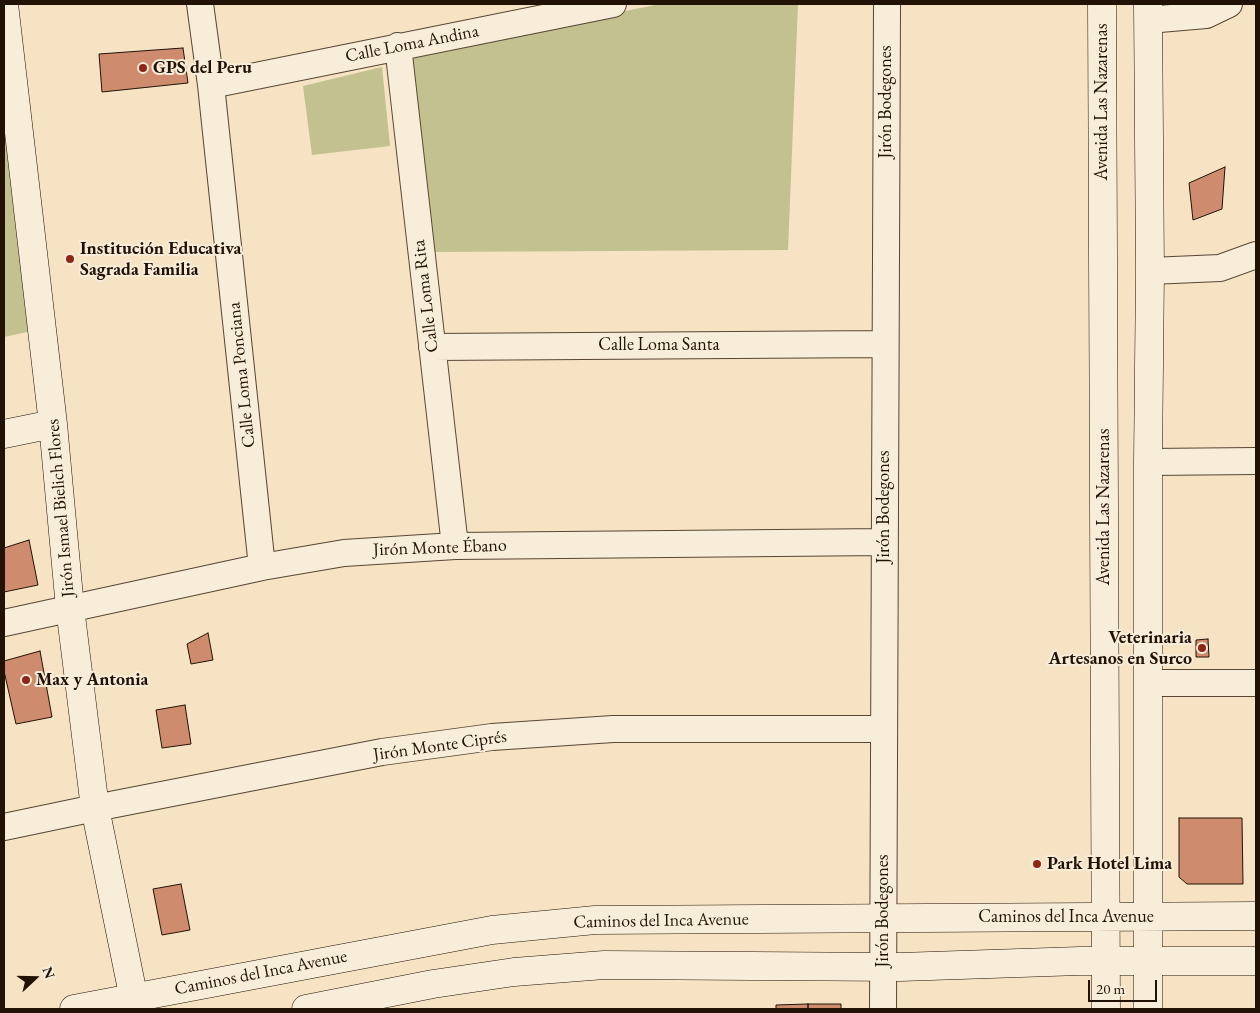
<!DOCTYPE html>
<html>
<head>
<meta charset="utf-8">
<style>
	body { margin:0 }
	#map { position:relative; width:1260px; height:1013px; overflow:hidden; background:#f5e3c3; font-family:"EB Garamond",serif }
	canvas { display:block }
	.frame { position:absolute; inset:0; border:5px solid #221205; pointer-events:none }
	.north { position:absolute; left:10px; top:953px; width:50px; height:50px; -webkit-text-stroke:4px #f8edd8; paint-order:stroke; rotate:69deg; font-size:14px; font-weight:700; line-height:20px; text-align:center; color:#221205 }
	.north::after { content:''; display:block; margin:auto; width:18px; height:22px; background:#221205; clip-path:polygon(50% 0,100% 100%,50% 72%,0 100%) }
	.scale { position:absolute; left:1088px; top:980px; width:69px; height:22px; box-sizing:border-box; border:2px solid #221205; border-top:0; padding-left:6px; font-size:15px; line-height:18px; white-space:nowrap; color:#221205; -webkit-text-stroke:4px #f8edd8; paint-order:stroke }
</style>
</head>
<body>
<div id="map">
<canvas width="1260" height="1013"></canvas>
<div class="frame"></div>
<div class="north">N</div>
<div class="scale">20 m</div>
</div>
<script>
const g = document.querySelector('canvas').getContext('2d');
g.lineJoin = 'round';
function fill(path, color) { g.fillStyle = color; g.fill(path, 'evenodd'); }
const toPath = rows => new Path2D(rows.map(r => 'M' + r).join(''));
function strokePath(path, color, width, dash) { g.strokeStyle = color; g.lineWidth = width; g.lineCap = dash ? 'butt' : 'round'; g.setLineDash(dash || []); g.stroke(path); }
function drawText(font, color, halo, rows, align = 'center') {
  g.font = font + ' "EB Garamond",serif'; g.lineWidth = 4; g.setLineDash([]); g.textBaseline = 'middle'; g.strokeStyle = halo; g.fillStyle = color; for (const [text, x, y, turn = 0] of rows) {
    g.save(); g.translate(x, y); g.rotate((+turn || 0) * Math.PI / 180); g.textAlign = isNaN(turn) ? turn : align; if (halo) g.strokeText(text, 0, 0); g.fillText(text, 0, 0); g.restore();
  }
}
const green = toPath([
	[661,4,798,4,788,250,431,252,409,53],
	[4,65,36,330,4,337],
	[382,67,390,146,312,155,303,86]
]);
const building = toPath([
	[183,48,188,83,102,92,99,54,183,48],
	[1225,167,1222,209,1193,220,1189,183,1225,167],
	[29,540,38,585,4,592,4,548,29,540],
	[208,633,213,660,191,664,187,644,208,633],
	[1208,639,1209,657,1196,657,1196,640,1208,639],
	[40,651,52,717,16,724,4,671,4,661,40,651],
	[185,705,191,744,162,748,156,710,185,705],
	[1179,818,1242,818,1243,884,1187,884,1179,877,1179,818],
	[181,884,190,930,162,935,153,889,181,884],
	[808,1004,841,1004,841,1009,808,1009,808,1004],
	[808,1004,808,1009,776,1009,776,1005,808,1004]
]);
const street = toPath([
	[200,4,211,85,262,567],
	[1148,20,1206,15,1229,4],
	[398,46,455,546],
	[211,85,613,4],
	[1150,271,1220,268,1256,255],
	[432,347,885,344],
	[1148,462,1256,461],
	[4,623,262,567,344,553,455,546,884,542],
	[1148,683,1256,683],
	[4,827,95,808,382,752,492,737,613,729,883,729],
	[883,1009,887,4]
]);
const secondary = toPath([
	[4,4,53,424,70,608,95,808,136,1009],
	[1102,4,1106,1009],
	[1148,4,1150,271,1148,462,1148,1009],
	[4,434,53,424],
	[74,1009,492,930,595,920,1256,916],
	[306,1009,433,984,514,972,604,965,900,967,1080,961,1256,961]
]);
const markers = [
	[143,68,5,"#8f2418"],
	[70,259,5,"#8f2418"],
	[1202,648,5,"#8f2418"],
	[26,680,5,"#8f2418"],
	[1037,864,5,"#8f2418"]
];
const streetNames = [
	["Calle Loma Andina",412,44,-11],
	["Jirón Bodegones",886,102,-90],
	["Avenida Las Nazarenas",1102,102,-90],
	["Calle Loma Rita",426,296,-97],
	["Calle Loma Santa",659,345],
	["Calle Loma Ponciana",242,375,-96],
	["Jirón Bodegones",884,507,-90],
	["Avenida Las Nazarenas",1104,507,-90],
	["Jirón Ismael Bielich Flores",61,508,-95],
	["Jirón Monte Ébano",440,548,-2],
	["Jirón Monte Ciprés",440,746,-8],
	["Jirón Bodegones",883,911,-90],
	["Caminos del Inca Avenue",1066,917],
	["Caminos del Inca Avenue",661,921,-1],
	["Caminos del Inca Avenue",261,973,-11]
];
const poiNames = [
	["GPS del Peru",153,68],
	["Institución Educativa",80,249],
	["Sagrada Familia",80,270],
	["Veterinaria",1192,638,"right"],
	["Artesanos en Surco",1192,659,"right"],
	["Max y Antonia",36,680],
	["Park Hotel Lima",1047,864]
];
fill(green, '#c2c18f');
fill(building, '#cf8b6e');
strokePath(building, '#221205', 1);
strokePath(street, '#574634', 28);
strokePath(secondary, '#221205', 29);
strokePath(street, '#f8edd8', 26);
strokePath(secondary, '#f8edd8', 28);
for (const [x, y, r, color] of markers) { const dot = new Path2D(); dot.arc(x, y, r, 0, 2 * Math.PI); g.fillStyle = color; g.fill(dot); strokePath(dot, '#f8edd8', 2); }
drawText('18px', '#221205', '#f8edd8', streetNames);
drawText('bold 18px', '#221205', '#f8edd8', poiNames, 'left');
</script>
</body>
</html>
